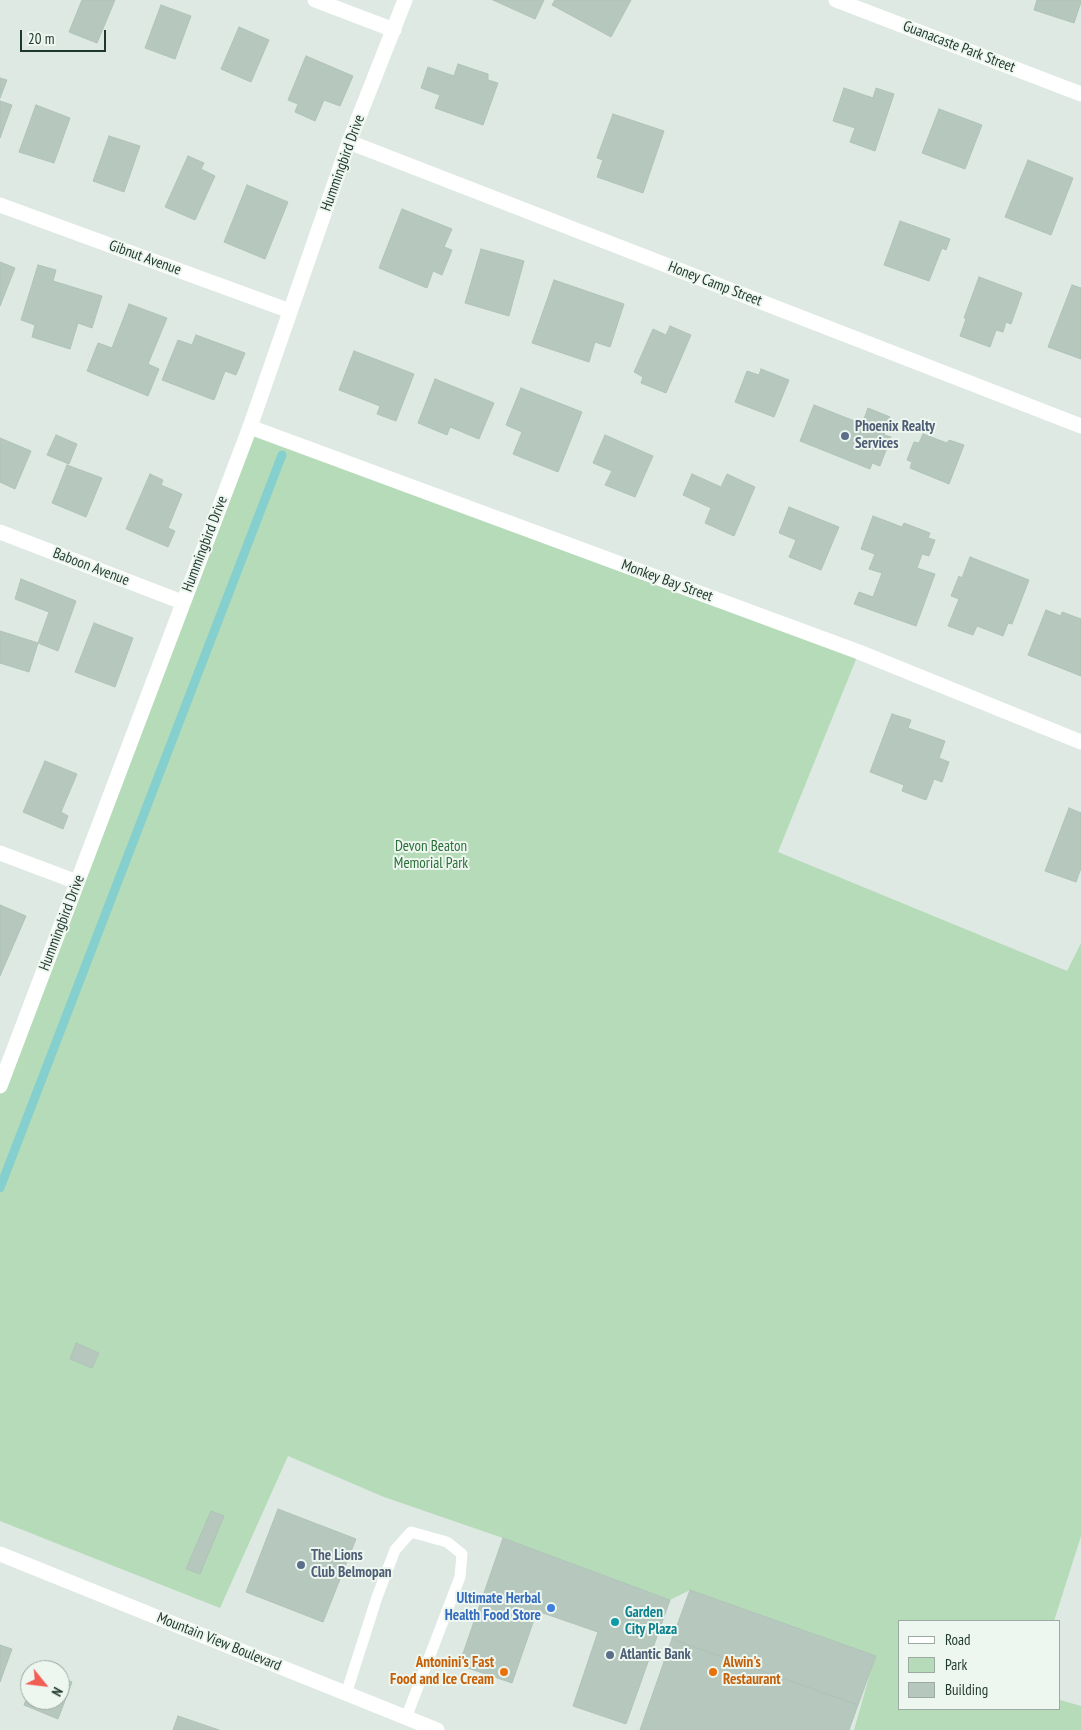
<!DOCTYPE html>
<html>
<head>
<meta charset="utf-8">
<style>
	body { margin:0 }
	#map { position:relative; width:1081px; height:1730px; overflow:hidden; background:#dde9e2; font-family:"PT Sans Narrow",sans-serif }
	canvas { display:block }
	.legend { position:absolute; left:898px; top:1620px; width:162px; height:90px; box-sizing:border-box; background:#eef6f0; border:1px solid #9baaa2; margin:0; padding:6px 9px; list-style:none; font-size:15px; color:#1f382d }
	.legend li { display:flex; align-items:center; gap:10px; height:25px }
	.legend b { width:25px; border:1px solid #9baaa2 }
	.north { position:absolute; left:20px; top:1660px; width:50px; height:50px; box-sizing:border-box; background:#eef6f0; border:1px solid #9baaa2; border-radius:50%; rotate:119deg; font-size:14px; font-weight:700; line-height:20px; text-align:center; color:#1f382d }
	.north::after { content:''; display:block; margin:auto; width:18px; height:22px; background:#f15f54; clip-path:polygon(50% 0,100% 100%,50% 72%,0 100%) }
	.scale { position:absolute; left:20px; top:30px; width:86px; height:22px; box-sizing:border-box; border:2px solid #1f382d; border-top:0; padding-left:6px; font-size:15px; line-height:18px; white-space:nowrap; color:#1f382d; -webkit-text-stroke:4px #eef6f0; paint-order:stroke }
</style>
</head>
<body>
<div id="map">
<canvas width="1081" height="1730"></canvas>
<ul class="legend">
<li><b style="height:6px;background:#fff"></b>Road</li>
<li><b style="height:14px;background:#b6dbb9"></b>Park</li>
<li><b style="height:14px;background:#b6c7bd"></b>Building</li>
</ul>
<div class="north">N</div>
<div class="scale">20 m</div>
</div>
<script>
const g = document.querySelector('canvas').getContext('2d');
g.lineJoin = 'round';
function fill(path, color) { g.fillStyle = color; g.fill(path, 'evenodd'); }
const toPath = rows => new Path2D(rows.map(r => 'M' + r).join(''));
function strokePath(path, color, width, dash) { g.strokeStyle = color; g.lineWidth = width; g.lineCap = dash ? 'butt' : 'round'; g.setLineDash(dash || []); g.stroke(path); }
function drawText(font, color, halo, rows, align = 'center') {
  g.font = font + ' "PT Sans Narrow",sans-serif'; g.lineWidth = 4; g.setLineDash([]); g.textBaseline = 'middle'; g.strokeStyle = halo; g.fillStyle = color; for (const [text, x, y, turn = 0] of rows) {
    g.save(); g.translate(x, y); g.rotate((+turn || 0) * Math.PI / 180); g.textAlign = isNaN(turn) ? turn : align; if (halo) g.strokeText(text, 0, 0); g.fillText(text, 0, 0); g.restore();
  }
}
const green = toPath([
	[250,427,859,652,778,852,1067,971,1081,943,1081,1536,1054,1621,900,1621,900,1709,1060,1709,1060,1700,1081,1706,1081,1730,854,1730,875,1656,690,1590,670,1600,503,1538,384,1497,288,1456,220,1608,0,1521,0,1086]
]);
const stream = toPath([
	[0,1188,282,455]
]);
const building = toPath([
	[82,0,115,0,97,43,69,32,82,0],
	[493,0,544,0,535,19,493,0],
	[555,0,631,0,611,37,552,5,555,0],
	[1037,0,1081,0,1081,2,1074,23,1034,10,1037,0],
	[161,5,191,16,175,59,145,48,161,5],
	[239,27,269,40,251,82,221,69,239,27],
	[306,56,353,76,340,106,324,100,315,121,295,112,298,104,288,100,306,56],
	[458,64,488,74,488,80,498,83,483,125,435,108,440,95,421,88,428,67,454,76,458,64],
	[0,78,7,80,0,98,0,78],
	[844,88,873,98,876,88,894,94,875,151,850,142,855,128,833,121,844,88],
	[0,101,12,105,0,138,0,101],
	[36,105,70,118,54,163,19,152,36,105],
	[939,109,982,125,965,169,922,153,939,109],
	[613,114,664,131,643,193,597,177,603,160,597,158,613,114],
	[109,136,140,146,124,192,93,181,109,136],
	[188,156,204,163,201,169,215,176,195,220,165,207,188,156],
	[1028,160,1073,178,1051,235,1005,217,1028,160],
	[247,185,288,202,265,259,224,242,247,185],
	[402,209,452,229,444,247,452,250,442,275,433,271,427,288,379,268,402,209],
	[900,221,950,239,946,250,942,248,929,281,884,265,900,221],
	[481,249,524,261,509,316,465,303,481,249],
	[0,262,15,268,0,306,0,262],
	[38,265,56,270,53,281,102,296,92,328,78,323,70,349,32,337,35,325,21,320,38,265],
	[979,277,1022,293,1011,324,1006,322,1003,332,996,330,990,347,960,336,966,319,964,318,979,277],
	[554,280,624,304,610,347,595,342,589,362,532,343,554,280],
	[1072,285,1081,288,1081,359,1048,347,1072,285],
	[129,304,167,318,148,364,159,369,148,396,87,371,98,343,112,348,129,304],
	[670,326,691,335,666,393,641,383,643,377,634,372,653,329,666,335,670,326],
	[196,335,245,353,236,375,225,371,214,400,162,380,178,340,192,345,196,335],
	[354,351,414,374,396,421,377,414,380,406,339,390,354,351],
	[761,369,789,380,774,417,735,402,747,371,759,375,761,369],
	[435,379,494,403,479,439,450,427,447,435,418,423,435,379],
	[521,388,582,412,558,472,513,454,522,432,506,425,521,388],
	[814,405,862,424,868,408,890,417,884,435,891,437,880,466,872,463,870,469,800,441,814,405],
	[923,434,947,443,949,440,964,445,949,484,910,468,912,462,907,460,914,442,919,443,923,434],
	[56,435,77,444,69,464,47,455,56,435],
	[605,435,653,456,635,497,605,485,612,471,593,463,605,435],
	[0,438,31,451,15,489,0,482,0,438],
	[67,465,102,478,86,517,52,503,67,465],
	[150,474,163,480,161,485,182,494,168,528,175,531,168,547,126,529,150,474],
	[692,474,721,487,727,474,755,487,734,536,705,523,711,508,683,495,692,474],
	[789,507,839,527,821,570,789,557,796,540,779,533,789,507],
	[873,516,902,527,904,523,930,533,928,538,935,540,929,556,922,554,917,568,935,574,916,626,854,604,859,592,873,597,882,573,869,569,875,554,861,549,873,516],
	[970,557,1029,580,1012,624,1008,623,1003,636,977,626,973,635,948,626,959,599,951,596,959,576,962,578,970,557],
	[21,579,76,601,58,651,38,643,49,612,15,599,21,579],
	[1046,610,1061,616,1062,612,1081,619,1081,676,1028,655,1046,610],
	[94,623,133,638,115,687,75,672,94,623],
	[0,631,38,643,29,672,0,663,0,631],
	[892,714,911,720,908,728,945,741,939,758,949,762,942,782,934,779,926,800,902,791,904,785,870,772,892,714],
	[45,761,77,774,61,812,68,816,63,829,23,812,45,761],
	[1069,808,1081,813,1081,868,1076,882,1045,871,1069,808],
	[0,905,26,916,0,976,0,905],
	[76,1343,99,1353,92,1368,70,1359,76,1343],
	[278,1509,356,1539,323,1622,246,1592,278,1509],
	[211,1511,224,1516,200,1574,186,1569,211,1511],
	[503,1538,670,1600,626,1724,573,1706,598,1632,537,1611,512,1683,459,1665,503,1538],
	[690,1590,876,1656,858,1705,672,1639,690,1590],
	[672,1639,858,1705,849,1730,640,1730,672,1639],
	[0,1645,12,1649,0,1682,0,1645],
	[60,1677,72,1682,58,1719,24,1705,30,1690,30,1700,60,1700,60,1677],
	[178,1716,219,1730,173,1730,178,1716]
]);
const service = toPath([
	[346,1694,377,1597,395,1550,411,1532,447,1542,462,1554,460,1577,406,1718]
]);
const minor = toPath([
	[315,0,394,30],
	[349,142,1081,426],
	[0,205,290,311],
	[250,427,859,652,1081,742],
	[0,532,182,602],
	[0,853,77,882]
]);
const tertiary = toPath([
	[836,0,1081,94],
	[0,1086,250,427,349,142,405,0],
	[0,1554,437,1730]
]);
const markers = [
	[845,436,5,"#5c6f8a"],
	[301,1565,5,"#5c6f8a"],
	[551,1608,5,"#3f7fe0"],
	[615,1622,5,"#0f9aa8"],
	[610,1655,5,"#5c6f8a"],
	[504,1672,5,"#e8710a"],
	[713,1672,5,"#e8710a"]
];
const streetNames = [
	["Guanacaste Park Street",959,47,21],
	["Hummingbird Drive",343,163,-70],
	["Gibnut Avenue",145,258,20],
	["Honey Camp Street",715,284,21],
	["Hummingbird Drive",205,544,-69],
	["Baboon Avenue",91,567,21],
	["Monkey Bay Street",667,581,20],
	["Hummingbird Drive",62,923,-69],
	["Mountain View Boulevard",219,1642,22]
];
const serviceNames = [
	["Phoenix Realty",855,427],
	["Services",855,444],
	["The Lions",311,1556],
	["Club Belmopan",311,1573],
	["Atlantic Bank",620,1655]
];
const parkNames = [
	["Devon Beaton",431,847],
	["Memorial Park",431,864]
];
const shopNames = [
	["Ultimate Herbal",541,1599],
	["Health Food Store",541,1616]
];
const cultureNames = [
	["Garden",625,1613],
	["City Plaza",625,1630]
];
const foodNames = [
	["Antonini's Fast",494,1663],
	["Food and Ice Cream",494,1680],
	["Alwin's",723,1663,"left"],
	["Restaurant",723,1680,"left"]
];
fill(green, '#b6dbb9');
strokePath(stream, '#85cfce', 9);
fill(building, '#b6c7bd');
strokePath(building, '#b0c3b8', 1);
strokePath(service, '#fff', 11);
strokePath(minor, '#fff', 15);
strokePath(tertiary, '#fff', 15);
for (const [x, y, r, color] of markers) { const dot = new Path2D(); dot.arc(x, y, r, 0, 2 * Math.PI); g.fillStyle = color; g.fill(dot); strokePath(dot, '#eef6f0', 2); }
drawText('15px', '#1f382d', '#eef6f0', streetNames);
drawText('bold 15px', '#4e5e75', '#eef6f0', serviceNames, 'left');
drawText('15px', '#2a6f39', '#eef6f0', parkNames);
drawText('bold 15px', '#366cbe', '#eef6f0', shopNames, 'right');
drawText('bold 15px', '#0d838f', '#eef6f0', cultureNames, 'left');
drawText('bold 15px', '#c56008', '#eef6f0', foodNames, 'right');
</script>
</body>
</html>
